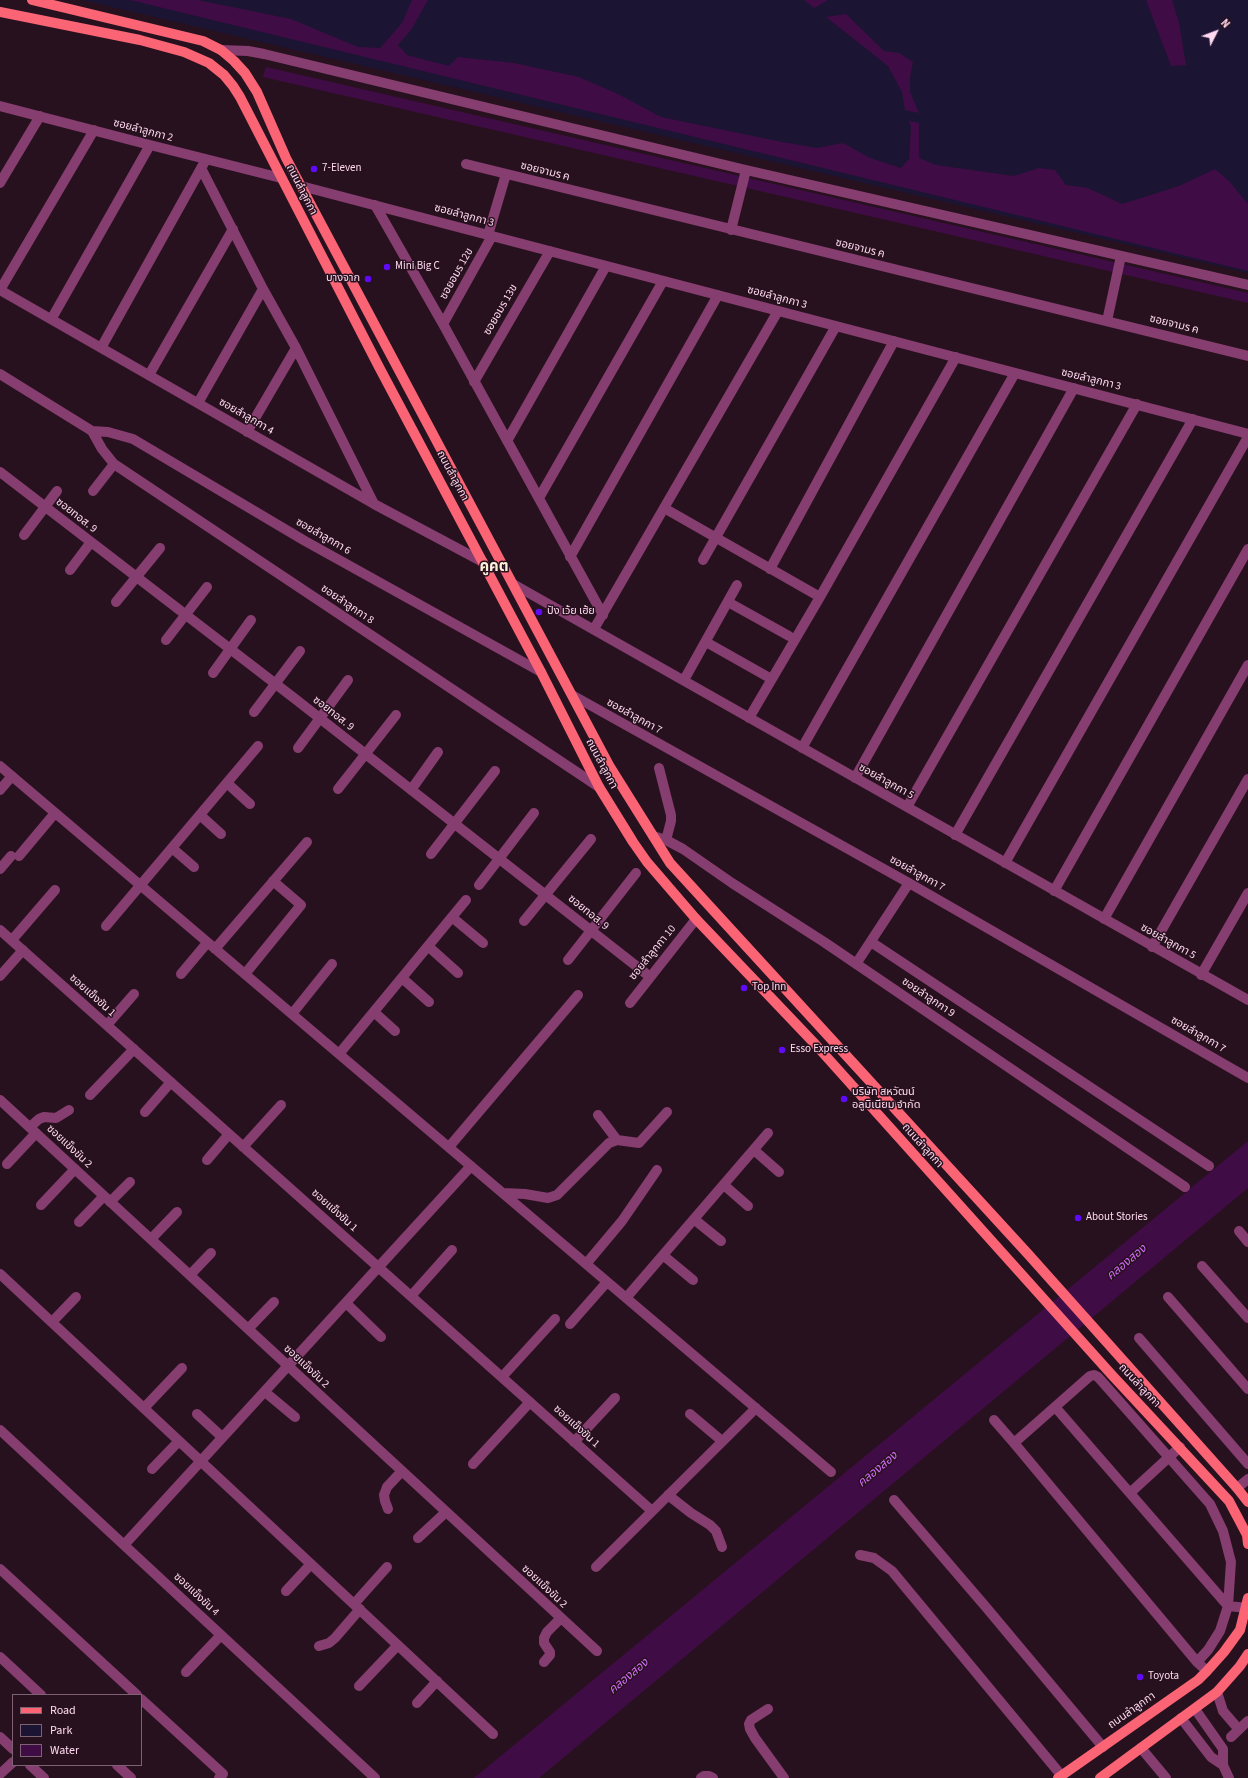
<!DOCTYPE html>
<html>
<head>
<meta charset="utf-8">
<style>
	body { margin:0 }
	#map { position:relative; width:1248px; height:1778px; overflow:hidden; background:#28111e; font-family:"Source Sans 3",sans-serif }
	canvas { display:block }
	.legend { position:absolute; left:12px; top:1694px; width:130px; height:72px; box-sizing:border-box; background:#28111e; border:1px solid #7e6172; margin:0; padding:5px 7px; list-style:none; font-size:12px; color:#fed9f0 }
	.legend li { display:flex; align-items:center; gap:8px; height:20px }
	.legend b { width:20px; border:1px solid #7e6172 }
	.north { position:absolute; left:1196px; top:12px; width:40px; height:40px; -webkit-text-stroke:3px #28111e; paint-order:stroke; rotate:48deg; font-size:11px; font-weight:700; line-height:16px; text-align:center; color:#fed9f0 }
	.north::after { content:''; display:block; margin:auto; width:14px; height:18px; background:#fed9f0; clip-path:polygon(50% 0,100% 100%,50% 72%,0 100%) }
</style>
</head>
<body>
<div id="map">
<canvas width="1248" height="1778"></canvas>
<ul class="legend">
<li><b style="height:5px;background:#fb6475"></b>Road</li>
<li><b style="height:11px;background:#1b1432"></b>Park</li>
<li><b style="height:11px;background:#400c46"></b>Water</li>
</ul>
<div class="north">N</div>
</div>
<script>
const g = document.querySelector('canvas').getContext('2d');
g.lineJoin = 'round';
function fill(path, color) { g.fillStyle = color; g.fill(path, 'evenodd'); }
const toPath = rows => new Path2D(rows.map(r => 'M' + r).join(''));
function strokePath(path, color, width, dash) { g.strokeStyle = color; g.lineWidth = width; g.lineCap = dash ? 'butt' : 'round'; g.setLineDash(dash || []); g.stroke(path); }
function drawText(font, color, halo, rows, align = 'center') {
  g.font = font + ' "Source Sans 3","Noto Sans Thai",sans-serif'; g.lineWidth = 3; g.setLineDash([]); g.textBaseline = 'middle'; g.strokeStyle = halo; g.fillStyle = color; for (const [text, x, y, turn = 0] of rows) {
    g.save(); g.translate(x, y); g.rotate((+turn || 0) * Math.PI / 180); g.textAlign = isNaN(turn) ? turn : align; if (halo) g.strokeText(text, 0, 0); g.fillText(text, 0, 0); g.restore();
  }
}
const green = toPath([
	[82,0,1248,0,1248,273]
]);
const water = toPath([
	[130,0,198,0,291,19,358,47,380,48,402,23,412,0,428,0,411,30,398,45,407,55,449,66,458,57,514,63,579,77,620,95,661,117,782,142,817,148,843,143,870,158,901,168,909,159,911,127,909,121,919,123,919,158,936,165,1014,176,1039,168,1055,170,1066,185,1088,188,1122,204,1179,186,1215,169,1229,181,1248,204,1248,271],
	[804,0,828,0,814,8],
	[1146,0,1172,0,1179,23,1186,65,1171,66],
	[846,14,884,51,899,53,913,62,910,77,910,92,919,113,905,110,902,92,888,66,826,17],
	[266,67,1248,293,1248,303,263,77],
	[1248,1141,1248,1188,539,1778,474,1778]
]);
const minor = toPath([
	[221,50,248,51,264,54,746,170,1248,285],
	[0,106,150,145,281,178],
	[466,164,1248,356],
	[201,168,263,289,296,348,374,504],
	[0,183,40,116],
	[301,186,1248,434],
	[375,205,443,324,603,615],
	[731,230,746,170],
	[488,235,506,174],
	[0,290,374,504,483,562],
	[0,290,94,130],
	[52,318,150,145],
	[1107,321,1121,256],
	[443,324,492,236],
	[101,348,204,163],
	[0,374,92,431,102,449,114,464,599,787],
	[149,375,233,229],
	[474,382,550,251],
	[198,403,263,289],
	[92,431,108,432,133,439,305,541,541,672],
	[247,432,296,348],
	[507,441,606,266],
	[0,472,294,698,649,976],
	[93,491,114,464],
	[539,498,663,281],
	[664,508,820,597],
	[24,535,57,491],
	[570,557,718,295],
	[703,560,836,326],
	[770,569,894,341],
	[70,570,91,542],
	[513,584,1248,1000],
	[116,602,160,548],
	[728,602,789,636],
	[594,629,778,311],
	[166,640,207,587],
	[706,642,768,677],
	[213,673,251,620],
	[684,680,737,585],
	[572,695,909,883,1248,1078],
	[254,712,300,651],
	[749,718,820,597,956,357],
	[298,748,348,680],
	[802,748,1015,373],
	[0,766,831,1472],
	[659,768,671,815,671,821,666,840],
	[855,778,1074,388],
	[227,783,250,804],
	[338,789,396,715],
	[0,790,12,776],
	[411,790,438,752],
	[907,807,1137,404],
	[200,815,221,834],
	[955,835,1193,419],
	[653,836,666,840,683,849,732,883,824,942,1185,1187],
	[172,848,194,867],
	[431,854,495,771],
	[19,856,55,813],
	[1005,863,1248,437],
	[0,869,11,856],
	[479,885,534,813],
	[1054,891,1248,549],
	[453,918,483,943],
	[1104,919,1248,665],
	[524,921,591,839],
	[106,926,258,746],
	[0,930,652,1511],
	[12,940,55,890],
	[871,942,1209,1166],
	[429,947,458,973],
	[1152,947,1248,779],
	[215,949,307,842],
	[568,960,636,873],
	[856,964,909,883],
	[181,974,207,943],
	[245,974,301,905,273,881],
	[1201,975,1248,893],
	[0,976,23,950],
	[402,978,429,1002],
	[630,1003,696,919],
	[374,1012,395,1031],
	[292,1014,332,964],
	[107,1025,134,994],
	[339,1054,466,900],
	[90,1095,134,1049],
	[0,1100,597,1651],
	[145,1112,171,1082],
	[598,1115,617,1140],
	[30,1127,39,1119,44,1117,56,1118,69,1110],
	[243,1147,281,1105],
	[449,1147,578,995],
	[754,1150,779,1172],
	[207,1160,229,1134],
	[7,1164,36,1133],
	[724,1185,748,1206],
	[503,1193,525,1194,548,1198,557,1195,609,1143,617,1140,639,1143,667,1112],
	[110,1202,130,1182],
	[41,1205,75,1169],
	[695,1220,721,1241],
	[79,1222,104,1196],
	[1239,1231,1248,1242],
	[151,1239,177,1212],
	[664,1256,693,1280],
	[586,1264,622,1221,657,1170],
	[1202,1266,1248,1318],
	[0,1274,493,1734],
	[190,1275,211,1253],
	[411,1296,452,1250],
	[1168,1297,1248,1389],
	[626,1298,768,1133],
	[346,1303,381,1337],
	[52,1322,76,1297],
	[570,1324,607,1282],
	[248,1329,274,1302],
	[1139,1338,1248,1464],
	[502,1377,555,1319],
	[265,1392,295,1417],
	[144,1408,182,1368],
	[1056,1408,1228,1606,1247,1608],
	[197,1414,222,1437],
	[690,1414,722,1441],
	[994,1420,1014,1443],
	[0,1430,375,1778],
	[574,1442,615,1398],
	[473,1464,530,1402],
	[152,1469,179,1441],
	[1237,1488,1248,1479],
	[1130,1493,1180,1447],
	[668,1495,691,1513,710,1525,716,1531,722,1547],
	[894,1500,985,1606,1103,1747],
	[388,1509,385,1501,384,1495,387,1487,402,1471],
	[418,1538,446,1512],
	[124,1545,471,1166],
	[860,1555,874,1558,892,1571,1061,1775],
	[596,1567,756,1408],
	[0,1569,137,1695],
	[286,1591,311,1564],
	[354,1604,387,1567],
	[319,1646,329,1643,335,1638,360,1609],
	[0,1657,41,1695],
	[544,1662,550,1655,550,1652,544,1643,544,1638,547,1632,561,1618],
	[1197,1662,1208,1650,1220,1631,1228,1606,1231,1562,1223,1531,1210,1504,1098,1377,1094,1375,1090,1376,1014,1443,1197,1662,1207,1671],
	[186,1672,221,1635],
	[359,1686,398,1645],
	[1217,1692,1223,1711,1235,1725],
	[141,1699,223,1774,219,1778],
	[417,1703,437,1681],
	[768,1709,751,1720,749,1724,750,1729,755,1738,784,1778],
	[1195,1709,1223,1749,1223,1765,1229,1778],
	[1181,1718,1211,1757,1223,1765],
	[0,1737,13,1749],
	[1231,1737,1248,1721],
	[1141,1748,1166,1778],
	[30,1765,44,1778],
	[117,1765,131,1778],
	[0,1774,13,1762],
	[701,1778,704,1776,709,1776,713,1778]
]);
const major = toPath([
	[32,0,203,41,221,50,234,61,245,73,257,92,286,158,610,767,670,863,1028,1254,1237,1488,1248,1502],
	[0,12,140,40,184,52,209,63,224,75,233,86,240,97,379,367,541,672,599,787,633,842,647,862,696,919,815,1044,1111,1374,1229,1501,1247,1535,1248,1544],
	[1058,1778,1198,1680,1207,1671,1224,1652,1240,1630,1248,1598],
	[1100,1778,1217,1692,1240,1666,1248,1654]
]);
const markers = [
	[314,169,4,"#600bf8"],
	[387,267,4,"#600bf8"],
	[368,279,4,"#600bf8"],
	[539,612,4,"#600bf8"],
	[744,988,4,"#600bf8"],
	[782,1050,4,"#600bf8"],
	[844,1099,4,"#600bf8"],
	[1078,1218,4,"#600bf8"],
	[1140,1677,4,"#600bf8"]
];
const streetNames = [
	["ซอยลำลูกกา 2",143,131,15],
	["ซอยจามร ค",545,172,14],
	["ถนนลำลูกกา",301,190,63],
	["ซอยลำลูกกา 3",464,216,15],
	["ซอยจามร ค",860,249,14],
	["ซอยอมร 12ข",457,274,-61],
	["ซอยลำลูกกา 3",777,298,15],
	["ซอยอมร 13ข",501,310,-60],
	["ซอยจามร ค",1174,325,14],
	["ซอยลำลูกกา 3",1091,380,14],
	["ซอยลำลูกกา 4",246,417,30],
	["ถนนลำลูกกา",452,476,62],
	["ซอยทอส. 9",76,516,38],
	["ซอยลำลูกกา 6",323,537,30],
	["ซอยลำลูกกา 8",347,605,34],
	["ซอยทอส. 9",333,714,38],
	["ซอยลำลูกกา 7",634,717,29],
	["ถนนลำลูกกา",601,764,62],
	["ซอยลำลูกกา 5",886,782,29],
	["ซอยลำลูกกา 7",917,874,29],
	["ซอยทอส. 9",588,913,39],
	["ซอยลำลูกกา 5",1168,942,29],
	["ซอยลำลูกกา 10",653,953,-51],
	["ซอยแข็งขัน 1",92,996,42],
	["ซอยลำลูกกา 9",928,998,34],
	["ซอยลำลูกกา 7",1198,1035,30],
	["ถนนลำลูกกา",922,1146,48],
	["ซอยแข็งขัน 2",69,1147,43],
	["ซอยแข็งขัน 1",334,1211,42],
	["ซอยแข็งขัน 2",306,1367,43],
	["ถนนลำลูกกา",1139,1386,47],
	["ซอยแข็งขัน 1",576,1427,42],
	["ซอยแข็งขัน 2",544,1587,43],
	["ซอยแข็งขัน 4",196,1595,43],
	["ถนนลำลูกกา",1132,1711,-35]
];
const poiNames = [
	["7-Eleven",322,169],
	["Mini Big C",395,267],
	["บางจาก",360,279,"right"],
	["ปัง เว้ย เฮ้ย",547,612],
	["Top Inn",752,988],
	["Esso Express",790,1050],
	["บริษัท สหวัฒน์",852,1093],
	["อลูมิเนียม จำกัด",852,1106],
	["About Stories",1086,1218],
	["Toyota",1148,1677]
];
const waterNames = [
	["คลองสอง",1127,1263,-40],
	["คลองสอง",878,1470,-40],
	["คลองสอง",629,1677,-40]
];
const districtNames = [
	["คูคต",494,568]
];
fill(green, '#1b1432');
fill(water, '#400c46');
strokePath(minor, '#863d70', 10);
strokePath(major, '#fb6475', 10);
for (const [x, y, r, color] of markers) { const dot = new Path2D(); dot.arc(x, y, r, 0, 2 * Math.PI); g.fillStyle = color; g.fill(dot); strokePath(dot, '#28111e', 1.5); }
drawText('11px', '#fed9f0', '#28111e', streetNames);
drawText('11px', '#fed9f0', '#28111e', poiNames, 'left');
drawText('italic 12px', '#d36bfb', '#28111e', waterNames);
drawText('bold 15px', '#fef1db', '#28111e', districtNames);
</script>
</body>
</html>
